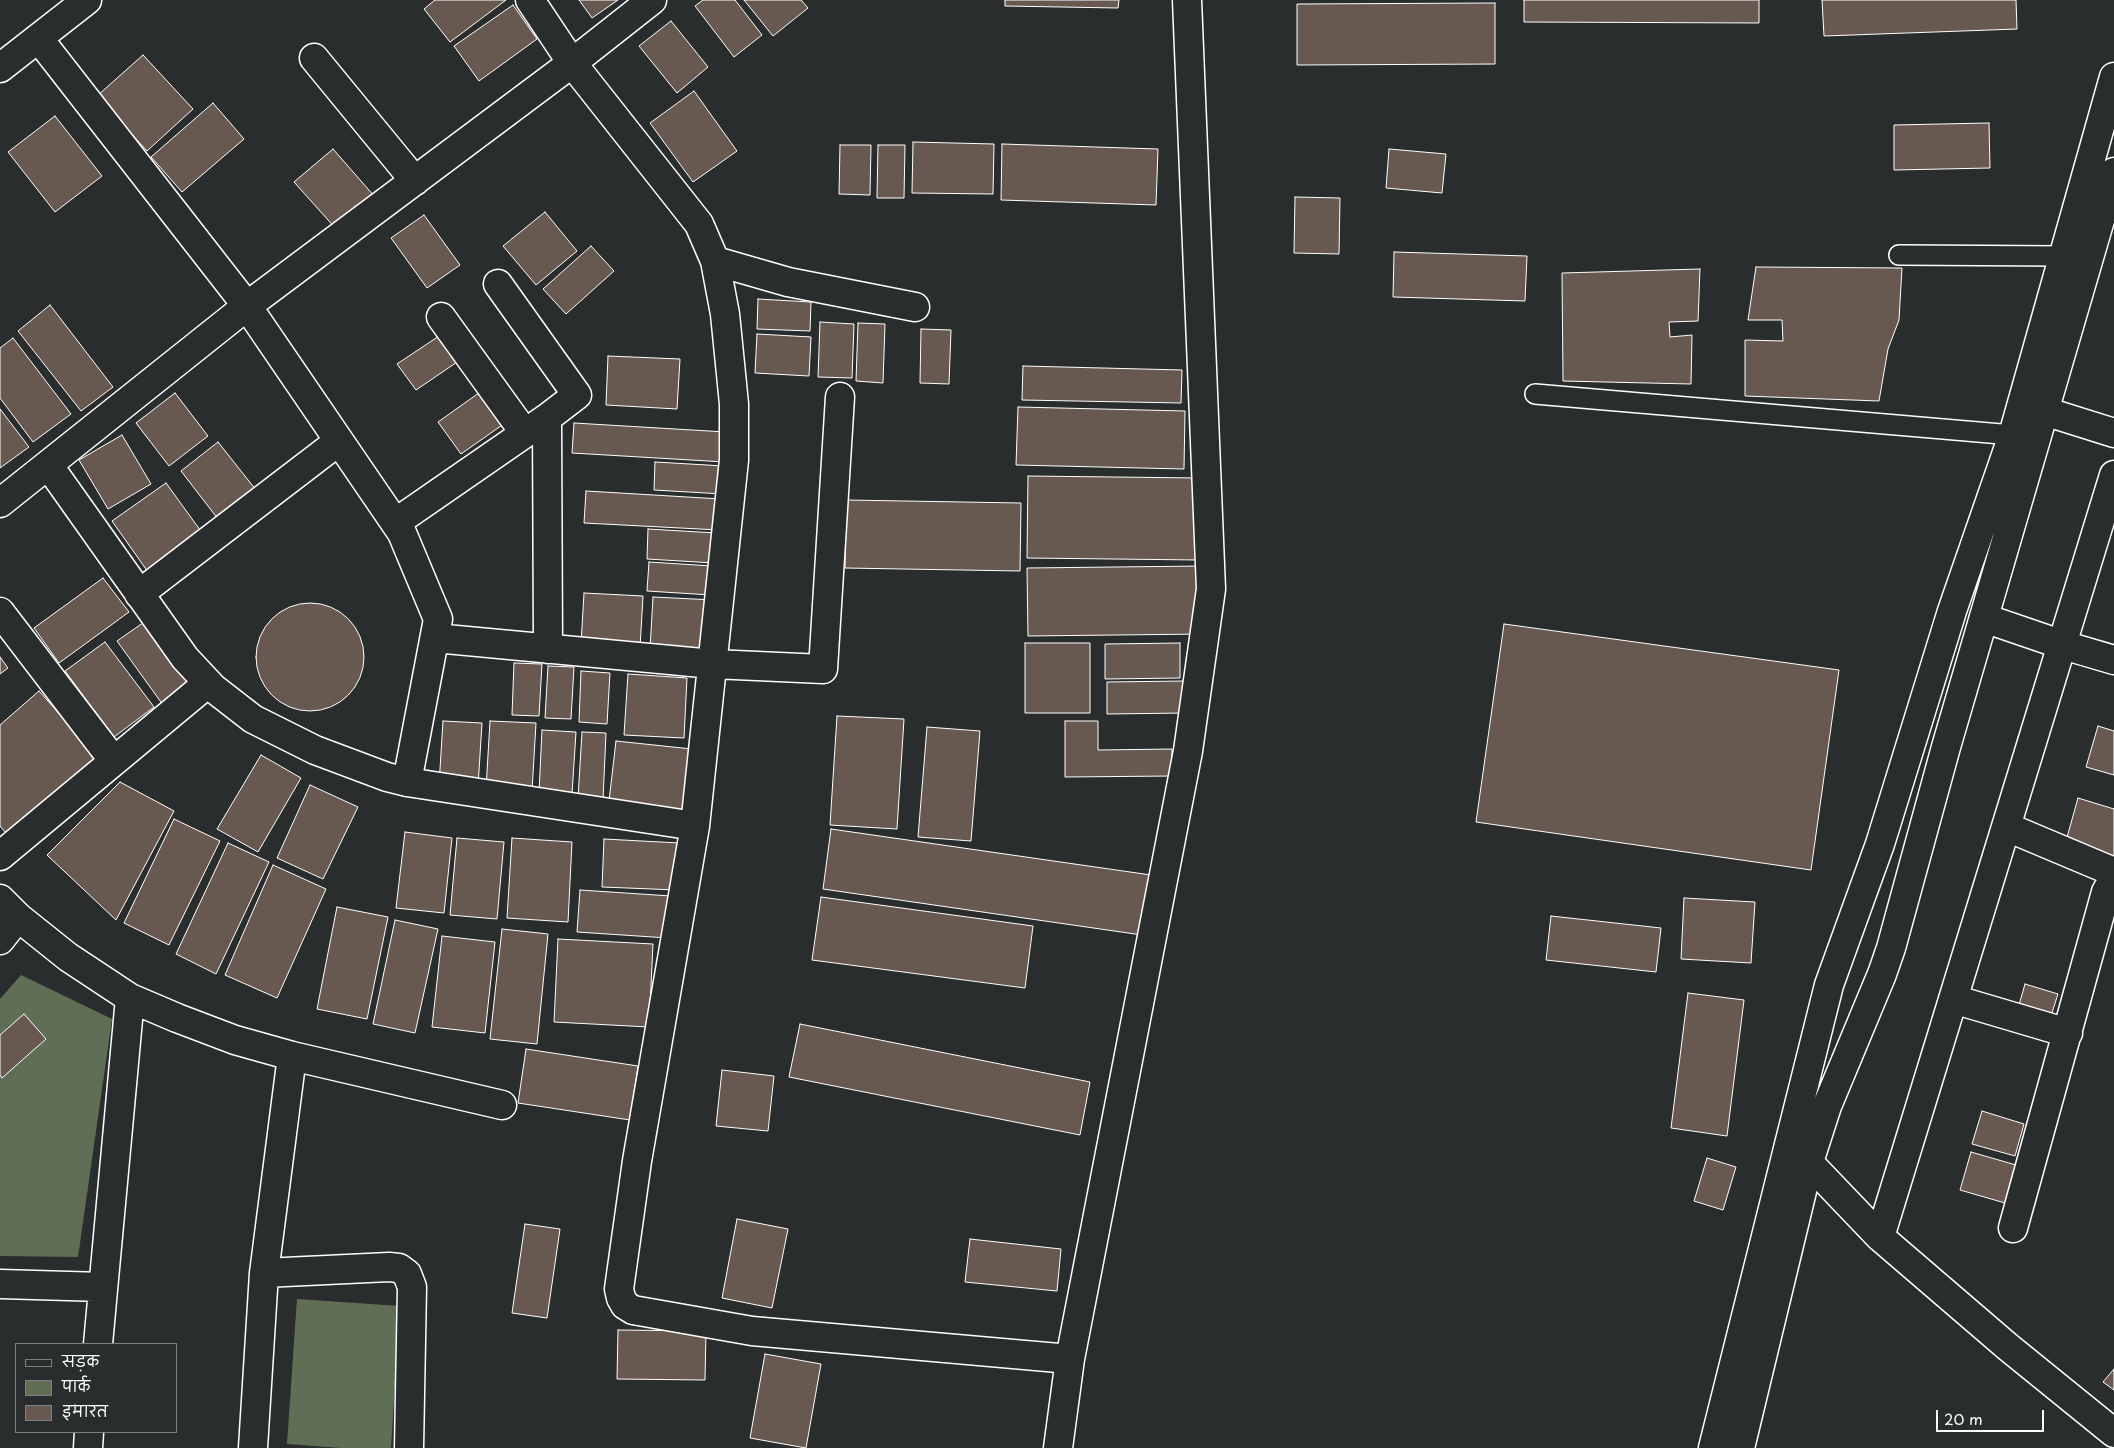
<!DOCTYPE html>
<html>
<head>
<meta charset="utf-8">
<style>
	body { margin:0 }
	#map { position:relative; width:2114px; height:1448px; overflow:hidden; background:#2a2d2e; font-family:"Playpen Sans","Playpen Sans Deva",sans-serif }
	canvas { display:block }
	.legend { position:absolute; left:15px; top:1343px; width:162px; height:90px; box-sizing:border-box; background:#2a2d2e; border:1px solid #7f8182; margin:0; padding:6px 9px; list-style:none; font-size:15px; color:#fff }
	.legend li { display:flex; align-items:center; gap:10px; height:25px }
	.legend b { width:25px; border:1px solid #7f8182 }
	.scale { position:absolute; left:1936px; top:1410px; width:108px; height:22px; box-sizing:border-box; border:2px solid #fff; border-top:0; padding-left:6px; font-size:15px; line-height:18px; white-space:nowrap; color:#fff; -webkit-text-stroke:4px #2a2d2e; paint-order:stroke }
</style>
</head>
<body>
<div id="map">
<canvas width="2114" height="1448"></canvas>
<ul class="legend">
<li><b style="height:6px;background:#2a2d2e"></b>सड़क</li>
<li><b style="height:14px;background:#616e56"></b>पार्क</li>
<li><b style="height:14px;background:#685950"></b>इमारत</li>
</ul>
<div class="scale">20 m</div>
</div>
<script>
const g = document.querySelector('canvas').getContext('2d');
g.lineJoin = 'round';
function fill(path, color) { g.fillStyle = color; g.fill(path, 'evenodd'); }
const toPath = rows => new Path2D(rows.map(r => 'M' + r).join(''));
function strokePath(path, color, width, dash) { g.strokeStyle = color; g.lineWidth = width; g.lineCap = dash ? 'butt' : 'round'; g.setLineDash(dash || []); g.stroke(path); }
const green = toPath([
	[21,975,112,1019,78,1257,0,1256,0,999],
	[297,1299,400,1306,391,1448,341,1448,287,1444]
]);
const building = toPath([
	[435,0,506,0,450,42,424,9,435,0],
	[579,0,618,0,592,18,579,0],
	[703,0,735,0,762,35,734,57,695,6,703,0],
	[744,0,801,0,808,8,773,36,744,0],
	[1005,0,1119,0,1118,8,1005,6,1005,0],
	[1524,0,1759,0,1759,23,1524,22,1524,0],
	[1822,0,2016,0,2017,29,1824,36,1822,0],
	[1495,3,1495,64,1297,65,1297,4,1495,3],
	[513,5,537,39,479,81,454,46,513,5],
	[671,21,708,67,677,93,639,46,671,21],
	[143,55,193,109,147,151,97,96,143,55],
	[694,91,737,151,693,182,650,123,694,91],
	[213,103,244,139,182,192,151,157,213,103],
	[55,116,102,176,55,212,8,152,55,116],
	[1989,123,1990,168,1894,170,1894,125,1989,123],
	[913,142,994,144,993,194,912,193,913,142],
	[1002,144,1158,149,1156,205,1001,200,1002,144],
	[840,145,871,145,870,195,839,194,840,145],
	[878,145,905,145,904,198,877,198,878,145],
	[333,149,375,197,337,230,294,182,333,149],
	[1389,149,1446,154,1442,193,1386,188,1389,149],
	[1295,197,1340,198,1339,254,1294,253,1295,197],
	[545,212,577,251,536,285,503,246,545,212],
	[424,215,460,265,427,288,391,238,424,215],
	[591,246,614,271,566,314,543,289,591,246],
	[1394,252,1527,256,1525,301,1393,297,1394,252],
	[1756,267,1902,268,1899,320,1888,349,1879,401,1745,396,1745,340,1783,341,1782,320,1748,320,1756,267],
	[1700,269,1698,321,1669,322,1670,337,1692,335,1691,384,1563,381,1562,273,1700,269],
	[758,299,811,302,810,331,757,329,758,299],
	[50,305,113,387,81,411,18,331,50,305],
	[820,322,854,324,852,378,818,377,820,322],
	[858,323,885,324,883,383,856,381,858,323],
	[921,329,951,330,949,384,920,383,921,329],
	[442,334,460,360,416,390,397,364,442,334],
	[757,334,811,337,809,376,755,373,757,334],
	[13,338,71,414,33,442,0,398,0,348,13,338],
	[608,356,680,359,677,409,606,405,608,356],
	[1023,366,1182,370,1181,403,1022,400,1023,366],
	[483,390,505,423,461,454,438,422,483,390],
	[175,393,208,436,169,466,136,423,175,393],
	[1018,407,1185,411,1184,469,1016,465,1018,407],
	[0,409,29,447,0,468,0,409],
	[574,423,726,432,725,462,572,453,574,423],
	[122,435,151,484,108,509,79,460,122,435],
	[218,442,256,490,218,519,181,471,218,442],
	[655,462,724,466,723,494,654,490,655,462],
	[1028,476,1200,478,1199,560,1027,558,1028,476],
	[166,483,203,534,148,572,112,521,166,483],
	[586,491,721,499,719,530,584,523,586,491],
	[846,500,1021,503,1020,571,845,568,846,500],
	[648,529,716,533,714,563,647,559,648,529],
	[649,562,712,566,711,595,647,591,649,562],
	[1202,566,1203,634,1028,636,1027,568,1202,566],
	[103,578,129,612,59,663,34,628,103,578],
	[584,593,643,596,640,648,581,644,584,593],
	[653,597,714,600,711,652,650,649,653,597],
	'256 657a54 54 0 1 1 108 0a54 54 0 1 1-108 0Z',
	[147,620,193,684,163,705,117,641,147,620],
	[1504,624,1839,670,1811,870,1476,822,1504,624],
	[105,642,154,707,114,737,65,671,105,642],
	[1025,643,1090,643,1090,713,1025,713,1025,643],
	[1180,643,1180,678,1105,679,1105,644,1180,643],
	[0,657,8,668,0,674,0,657],
	[514,663,542,664,539,716,512,715,514,663],
	[548,666,574,667,571,719,545,718,548,666],
	[581,671,610,673,607,724,579,722,581,671],
	[628,674,687,678,684,738,624,735,628,674],
	[1185,681,1185,713,1107,714,1107,682,1185,681],
	[39,691,102,762,12,840,0,826,0,725,39,691],
	[837,716,904,719,897,829,830,825,837,716],
	[443,721,482,723,478,787,439,785,443,721],
	[490,721,536,723,532,791,486,789,490,721],
	[1065,721,1098,721,1098,750,1172,749,1172,776,1065,777,1065,721],
	[2098,726,2114,731,2114,775,2086,767,2098,726],
	[927,727,980,731,971,841,918,837,927,727],
	[542,730,576,732,572,794,539,792,542,730],
	[582,732,606,733,603,800,578,798,582,732],
	[616,741,692,749,685,810,609,801,616,741],
	[261,755,301,778,258,852,217,829,261,755],
	[120,782,174,811,116,920,47,855,120,782],
	[310,785,358,807,323,879,277,858,310,785],
	[2078,798,2114,809,2114,856,2066,841,2078,798],
	[174,819,220,841,169,945,124,923,174,819],
	[831,829,1151,875,1142,935,823,889,831,829],
	[405,832,452,838,444,913,396,908,405,832],
	[457,838,504,842,497,919,450,915,457,838],
	[512,838,572,842,568,922,507,918,512,838],
	[604,839,679,843,677,890,602,887,604,839],
	[228,843,269,862,216,974,176,954,228,843],
	[273,865,326,889,277,998,225,975,273,865],
	[580,890,671,896,668,938,577,932,580,890],
	[821,897,1033,926,1025,988,812,960,821,897],
	[1684,898,1755,902,1751,963,1681,959,1684,898],
	[337,907,388,917,367,1019,317,1009,337,907],
	[1551,916,1661,928,1656,972,1546,960,1551,916],
	[395,920,438,929,415,1033,373,1024,395,920],
	[502,929,548,934,537,1044,490,1039,502,929],
	[442,936,495,942,485,1033,432,1027,442,936],
	[558,939,653,944,649,1027,554,1022,558,939],
	[2025,984,2058,994,2049,1022,2017,1012,2025,984],
	[1688,993,1744,1000,1727,1136,1671,1128,1688,993],
	[24,1014,46,1039,2,1078,0,1075,0,1035,24,1014],
	[800,1024,1090,1082,1080,1135,789,1077,800,1024],
	[526,1049,638,1066,630,1120,518,1103,526,1049],
	[722,1070,774,1076,768,1131,716,1126,722,1070],
	[1982,1111,2024,1124,2015,1156,1972,1144,1982,1111],
	[1971,1152,2016,1165,2005,1203,1960,1190,1971,1152],
	[1707,1158,1736,1167,1723,1210,1694,1201,1707,1158],
	[737,1219,788,1229,772,1308,722,1298,737,1219],
	[525,1224,560,1229,547,1318,512,1313,525,1224],
	[970,1239,1061,1249,1057,1291,965,1282,970,1239],
	[618,1330,706,1331,705,1380,617,1379,618,1330],
	[765,1354,821,1364,806,1448,750,1438,765,1354],
	[2114,1369,2114,1390,2103,1382,2114,1369]
]);
const service = toPath([
	[1899,255,2063,256],
	[1535,394,2013,435]
]);
const minor = toPath([
	[530,0,572,63,699,224,715,261,725,314,734,404,734,460,695,826,637,1161,619,1289,621,1298,625,1305,633,1310,752,1331,1070,1359],
	[39,39,247,306,402,533,438,619,407,782],
	[314,58,415,181],
	[0,68,87,0],
	[715,261,788,282,915,307],
	[498,284,577,395,547,418],
	[441,317,524,432],
	[2044,411,2114,433],
	[49,466,185,658,213,688,253,719,315,750,387,777,407,782,695,826],
	[0,503,247,306,572,63,652,0],
	[395,523,547,418,548,649],
	[139,594,339,441],
	[0,612,114,761],
	[1984,618,2063,645,2114,660],
	[435,638,713,664,823,669,840,397],
	[2007,827,2114,872],
	[0,856,208,683],
	[0,899,18,917,68,957,130,998,177,1018,235,1040,292,1056,502,1105],
	[0,940,18,917],
	[1953,999,2068,1033],
	[1793,1146,1880,1237,2008,1347,2114,1433],
	[2013,1228,2106,892,2114,878],
	[1880,1237,2114,475],
	[264,1273,389,1267,399,1268,407,1274,412,1287,409,1448],
	[0,1284,103,1287],
	[98,1344,130,998],
	[88,1448,89,1432],
	[253,1448,264,1273,292,1056],
	[1058,1448,1070,1359,1188,751,1211,589,1187,0]
]);
const tertiary = toPath([
	[1713,1448,1829,985,1880,844,1952,611,2013,435,2114,77],
	[1740,1448,1809,1162,1827,1106,1882,974,1891,948,1946,747,2114,172]
]);
fill(green, '#616e56');
fill(building, '#685950');
strokePath(building, '#fff', 1);
strokePath(service, '#fff', 22);
strokePath(minor, '#fff', 31);
strokePath(tertiary, '#fff', 31);
strokePath(service, '#2a2d2e', 19);
strokePath(minor, '#2a2d2e', 28);
strokePath(tertiary, '#2a2d2e', 28);
</script>
</body>
</html>
